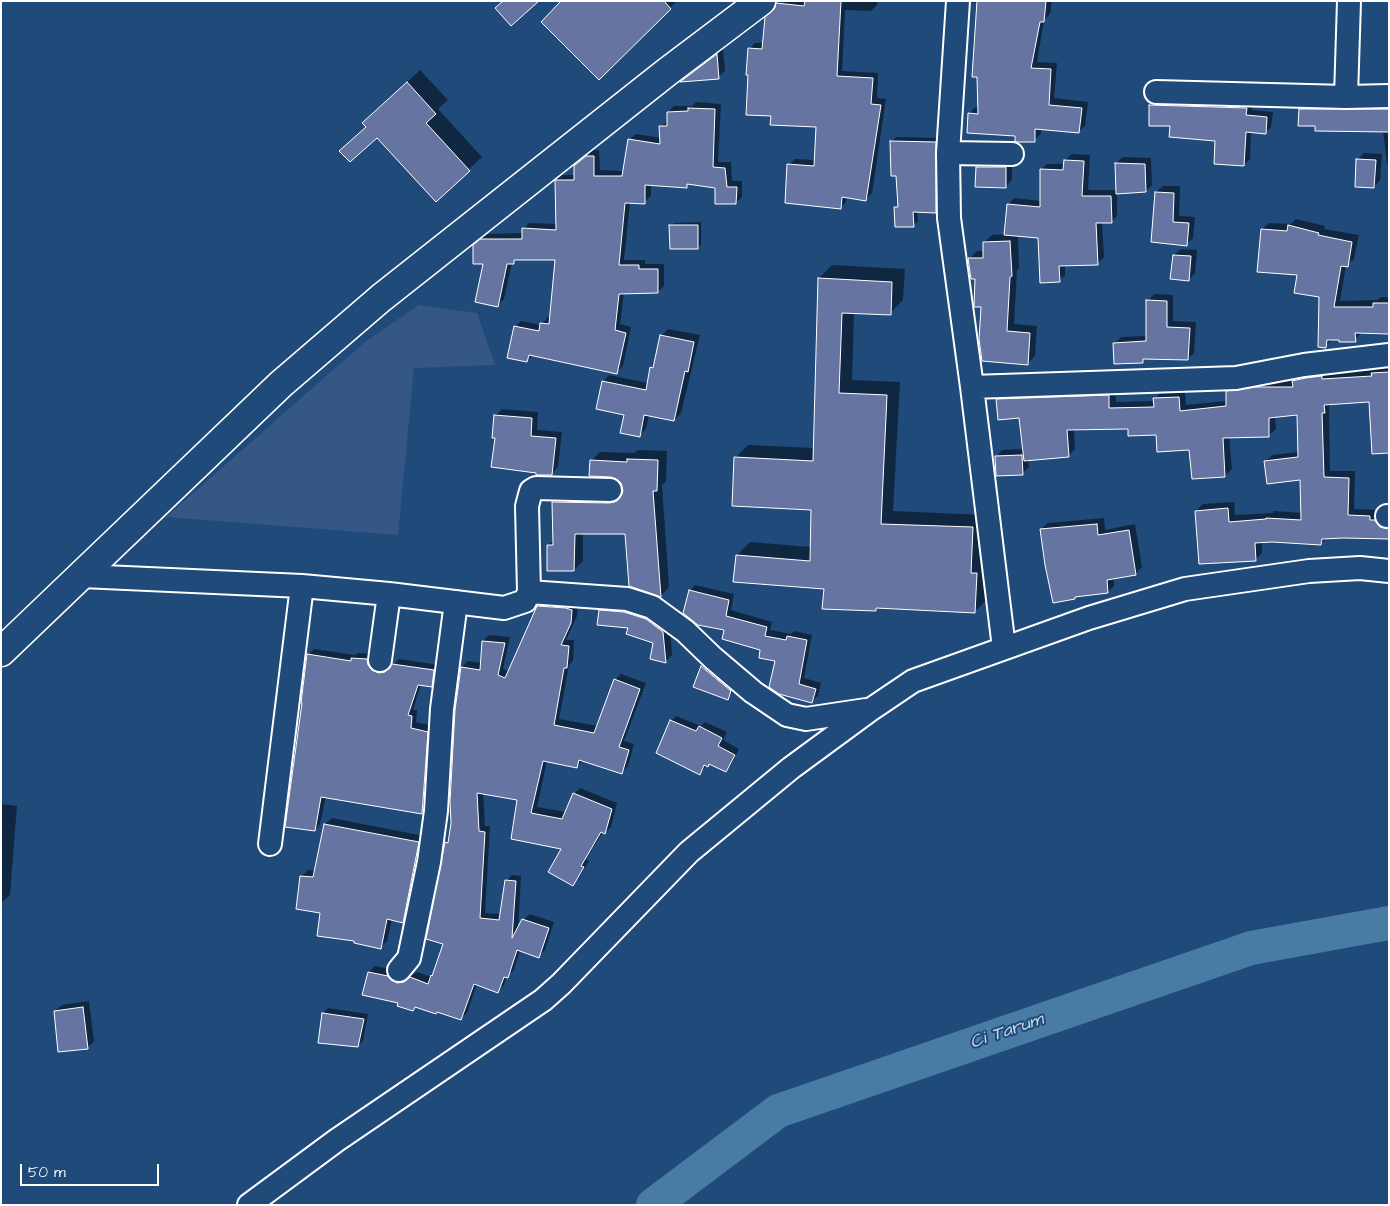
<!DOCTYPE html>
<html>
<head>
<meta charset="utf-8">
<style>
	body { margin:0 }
	#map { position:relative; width:1390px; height:1206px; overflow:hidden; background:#1f4a7a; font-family:"Architects Daughter",sans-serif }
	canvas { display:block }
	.frame { position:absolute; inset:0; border:2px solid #fff; pointer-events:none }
	.scale { position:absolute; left:20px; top:1164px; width:139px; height:22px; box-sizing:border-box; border:2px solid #fff; border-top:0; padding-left:6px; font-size:15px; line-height:18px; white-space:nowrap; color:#fff; -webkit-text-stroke:4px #1f4a7a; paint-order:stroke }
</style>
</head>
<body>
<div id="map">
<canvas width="1390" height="1206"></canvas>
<div class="frame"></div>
<div class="scale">50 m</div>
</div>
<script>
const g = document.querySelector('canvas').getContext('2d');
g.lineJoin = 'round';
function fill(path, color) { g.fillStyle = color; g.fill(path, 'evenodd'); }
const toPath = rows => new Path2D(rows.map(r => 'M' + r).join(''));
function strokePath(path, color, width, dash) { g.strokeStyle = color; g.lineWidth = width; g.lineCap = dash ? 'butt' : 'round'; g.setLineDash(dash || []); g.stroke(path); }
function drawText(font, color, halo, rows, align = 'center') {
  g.font = font + ' "Architects Daughter",sans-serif'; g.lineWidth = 4; g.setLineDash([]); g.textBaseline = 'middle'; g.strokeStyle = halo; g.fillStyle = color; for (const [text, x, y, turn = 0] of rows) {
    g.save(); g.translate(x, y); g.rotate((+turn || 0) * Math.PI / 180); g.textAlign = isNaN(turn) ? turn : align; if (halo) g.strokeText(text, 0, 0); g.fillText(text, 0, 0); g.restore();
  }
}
const built = toPath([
	[419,305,477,313,495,365,414,368,398,535,166,517,366,341]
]);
const shadow = toPath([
	[563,1,677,1,599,78],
	[779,1,877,1,877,5,871,11,845,10,842,71,878,73,877,98,886,99,872,193,866,199,847,196,846,202,840,208,789,165,795,159,815,160,817,126,772,115,749,49,755,43,764,43,777,3],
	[972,1,1052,1,1050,14,1044,20,1037,62,1057,63,1054,98,1088,102,1085,126,1078,132,1041,128,1041,134,1034,140,1016,135,969,114,975,107,979,107,978,3,972,3],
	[723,49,725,71,718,77,683,80],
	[420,70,448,100,438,109,482,157,436,200,377,137,341,151,367,126,377,110],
	[1156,99,1253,102,1252,110,1273,112,1271,127,1265,133,1251,132,1250,159,1244,165,1217,140,1171,125,1150,105],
	[696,102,721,104,718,162,731,162,732,181,742,181,742,197,736,203,716,187,689,183,686,186,651,184,651,196,644,202,630,202,624,260,645,260,645,264,664,264,664,286,658,292,624,293,620,324,631,327,623,366,617,372,533,355,527,361,515,327,521,321,541,325,548,317,550,318,556,259,517,259,512,263,504,299,498,305,484,263,481,239,488,234,523,233,523,229,529,223,557,224,556,181,562,175,575,175,575,166,593,150,599,150,600,170,624,171,629,140,636,134,661,138,660,127,668,121,668,112,674,106,692,106],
	[1306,103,1389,103,1389,164,1387,164,1383,130,1316,125,1300,109],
	[896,137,940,138,940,207,935,212,917,211,918,221,913,226,895,208,899,205,898,175,891,142],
	[1364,153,1382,154,1380,180,1374,187,1357,160],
	[1072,154,1090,155,1088,190,1118,190,1116,163,1123,157,1151,158,1152,185,1146,191,1117,193,1117,216,1111,222,1102,222,1104,257,1097,264,1065,264,1065,275,1059,281,1039,237,1018,235,1019,268,1017,270,1014,324,1037,326,1035,356,1028,363,982,306,976,278,969,259,977,251,984,251,984,242,992,235,1005,234,1008,205,1014,198,1041,201,1041,170,1047,164,1065,164,1065,160],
	[984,161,1012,161,1012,180,1005,187,977,167],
	[1163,186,1180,186,1179,216,1195,217,1193,238,1186,244,1152,241,1156,192],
	[1296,219,1325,226,1324,229,1359,235,1354,259,1346,266,1340,301,1377,300,1381,297,1389,297,1389,333,1362,332,1355,340,1340,338,1332,340,1325,346,1320,296,1298,274,1262,229,1269,223,1291,224],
	[701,222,701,245,698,248,671,226,674,223],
	[1181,249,1197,250,1195,273,1189,279,1174,255],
	[832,265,905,269,903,300,890,313,854,312,852,380,900,382,893,511,985,515,988,599,974,612,879,607,876,610,825,588,737,555,750,542,811,547,812,509,735,458,748,445,814,448,819,278],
	[1154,294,1173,295,1173,321,1196,322,1194,353,1188,359,1146,358,1143,361,1114,344,1121,337,1147,336,1148,301],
	[668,329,700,335,681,413,674,420,649,415,646,429,639,436,626,414,603,382,609,375,648,383,651,368,656,363,662,335],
	[1380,366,1389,366,1389,399,1331,403,1329,407,1330,471,1355,471,1354,509,1377,510,1376,514,1389,521,1389,538,1327,538,1321,544,1262,542,1262,553,1255,560,1196,511,1203,504,1234,502,1235,515,1273,513,1274,511,1302,513,1301,479,1265,462,1272,455,1299,452,1298,414,1275,416,1276,429,1269,435,1229,436,1232,469,1225,476,1190,449,1157,434,1129,428,1074,429,1075,449,1068,456,1028,459,1029,467,1022,474,996,457,1002,450,1024,449,1020,416,998,400,1004,393,1115,389,1116,402,1155,401,1155,399,1161,392,1185,391,1186,405,1227,401,1227,392,1234,385,1264,381,1294,381,1300,374,1376,370],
	[502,409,538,412,537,430,562,432,558,467,551,474,497,437,495,416],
	[638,450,667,451,666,481,662,485,669,587,661,596,626,533,583,533,583,561,574,570,548,545,554,540,553,502,562,493,623,494,623,484,591,461,600,452,634,453],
	[1104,518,1105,530,1135,524,1142,567,1136,573,1114,577,1114,586,1108,592,1041,529,1048,523],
	[695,585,734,594,731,610,772,622,770,630,791,634,794,631,812,635,804,678,821,683,818,696,812,701,777,660,762,649,725,629,690,591],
	[545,600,578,604,577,616,566,640,574,640,573,661,569,665,559,719,598,726,615,680,621,674,646,683,624,741,634,744,628,766,622,772,584,760,577,767,547,761,537,807,566,812,574,794,580,788,617,803,611,827,605,833,603,832,586,859,589,861,579,878,573,884,563,848,518,799,483,793,485,826,490,826,485,913,501,914,506,881,512,875,521,876,518,930,523,920,530,914,554,922,545,950,539,956,520,950,514,970,507,976,504,985,498,991,477,984,467,1013,460,1019,438,1011,416,1006,413,1010,400,1002,369,972,375,966,394,970,404,977,411,976,417,972,431,977,435,972,445,943,446,843,450,839,462,667,468,661,482,663,483,641,489,635,510,637,503,669,509,671,538,606],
	[606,604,632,606,670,625,672,655,665,662,655,642,600,611],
	[314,649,355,655,358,653,372,654,385,668,392,667,399,659,439,665,437,680,431,686,421,684,413,710,417,710,416,722,433,726,428,807,422,813,326,796,320,824,315,830,303,702,308,655],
	[708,660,737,684,734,692,727,698,694,686,702,667],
	[676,716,701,726,705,722,727,732,723,740,739,749,731,765,726,770,710,763,699,773,671,721],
	[1,804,17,806,10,895,1,903],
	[332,818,424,836,409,915,403,922,392,919,387,941,381,947,321,912,302,876,308,870,316,871,325,824],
	[89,1001,94,1041,87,1048,55,1011,62,1005],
	[328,1008,368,1014,363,1041,357,1046,323,1014]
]);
const river = toPath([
	[653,1205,778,1111,1251,948,1389,923]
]);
const building = toPath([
	[503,1,539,1,511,26,495,8,503,1],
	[561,1,664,1,671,9,599,80,541,22,561,1],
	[805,1,841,1,837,76,873,78,871,104,881,105,866,201,842,197,841,209,785,203,787,164,814,166,816,127,770,125,771,116,746,115,748,75,746,75,748,48,762,49,765,17,775,8,776,3,804,6,805,1],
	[977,1,1046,1,1044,22,1040,22,1031,68,1051,69,1049,105,1082,108,1079,133,1035,129,1035,142,1015,142,1015,136,967,133,968,113,978,114,977,77,972,77,977,1],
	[717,54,719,79,680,82,717,54],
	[407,82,436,114,426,123,470,171,436,202,377,138,350,162,339,151,366,127,362,123,407,82],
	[1149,105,1247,108,1246,115,1267,117,1266,134,1246,132,1244,166,1214,164,1215,141,1169,137,1170,126,1149,126,1149,105],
	[688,108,715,109,713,167,725,168,727,187,737,187,736,204,715,204,715,188,687,184,687,188,645,185,645,204,625,203,619,265,639,265,639,269,658,269,658,293,619,294,615,330,626,333,617,374,529,355,527,362,507,358,514,326,539,331,540,323,549,324,555,260,514,260,514,264,507,264,498,307,475,302,483,264,473,264,473,245,480,239,522,239,522,228,556,230,555,180,574,180,574,166,586,156,594,156,594,176,622,176,628,139,660,144,659,126,667,126,667,112,688,111,688,108],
	[1299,109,1389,109,1389,132,1315,131,1315,126,1298,126,1299,109],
	[890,141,936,142,936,213,913,212,914,227,895,227,894,207,898,207,896,176,891,176,890,141],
	[1356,159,1376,160,1374,188,1355,187,1356,159],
	[1064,160,1084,161,1082,196,1111,196,1112,223,1096,223,1098,265,1059,266,1060,282,1040,283,1038,238,1004,235,1007,204,1040,207,1040,169,1063,170,1064,160],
	[1115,163,1145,164,1146,192,1116,194,1115,163],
	[976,167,1006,167,1006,188,975,187,976,167],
	[1155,192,1174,193,1173,222,1189,223,1187,246,1151,242,1155,192],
	[669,225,698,225,698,249,670,249,669,225],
	[1288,225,1319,233,1318,235,1352,242,1348,267,1341,266,1334,307,1373,307,1373,303,1389,303,1389,334,1355,333,1356,342,1339,342,1339,340,1327,340,1326,348,1318,347,1319,297,1294,293,1297,275,1257,272,1261,229,1287,231,1288,225],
	[1010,241,1012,276,1010,277,1007,331,1030,333,1028,365,982,361,979,339,981,307,974,307,975,279,971,279,968,258,983,258,983,242,1010,241],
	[1173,255,1191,256,1189,281,1170,279,1173,255],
	[818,278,892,282,891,315,842,313,839,393,887,395,881,524,973,527,971,573,977,573,975,613,876,608,876,611,822,609,824,589,733,582,736,555,810,561,811,510,732,506,734,457,813,461,818,278],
	[1146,300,1167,301,1167,327,1190,328,1188,360,1143,359,1143,363,1114,364,1113,343,1146,341,1146,300],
	[660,335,694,342,688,372,685,371,674,421,644,415,640,437,620,433,624,415,596,409,602,381,646,390,650,367,653,368,660,335],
	[1389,372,1389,453,1372,454,1369,402,1324,405,1325,413,1322,413,1324,477,1349,478,1348,515,1370,516,1370,520,1375,520,1380,527,1389,529,1389,539,1343,538,1322,539,1321,545,1272,542,1255,543,1256,561,1199,564,1195,511,1228,508,1229,522,1266,519,1266,518,1301,520,1300,480,1267,484,1264,461,1298,457,1297,415,1269,418,1269,437,1223,438,1225,477,1192,479,1189,450,1157,452,1156,435,1128,436,1128,429,1067,430,1069,457,1024,461,1019,418,998,420,996,399,1109,395,1109,408,1154,407,1153,398,1179,397,1180,411,1226,406,1226,391,1256,387,1293,387,1292,381,1306,378,1322,376,1322,379,1372,376,1371,373,1389,372],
	[494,415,532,418,531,436,556,438,552,475,536,475,536,473,491,467,495,438,492,438,494,415],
	[1022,455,1023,475,996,476,995,456,1022,455],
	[627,459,658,460,657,491,653,491,661,597,629,586,625,534,575,534,574,571,547,571,547,545,553,545,552,502,610,503,617,501,621,496,623,491,621,483,616,479,611,477,589,476,590,460,627,462,627,459],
	[1097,524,1098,535,1129,530,1136,575,1107,580,1108,593,1075,597,1075,599,1053,603,1045,565,1040,529,1097,524],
	[689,590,729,600,726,616,767,627,765,636,786,640,787,636,807,640,799,684,816,689,812,703,779,694,769,687,775,661,759,658,760,650,722,639,724,630,698,625,683,613,689,590],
	[537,606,566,608,572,610,571,623,561,645,569,646,567,668,564,668,554,725,594,733,614,679,640,689,619,747,629,750,622,774,579,760,577,768,543,761,531,813,562,819,573,793,612,809,605,834,601,832,598,837,581,866,584,867,573,886,548,872,561,849,511,839,517,800,477,793,479,831,485,832,480,918,499,920,505,880,516,881,512,938,522,919,549,928,539,958,517,950,508,978,504,977,498,993,474,984,461,1020,437,1012,436,1014,415,1007,413,1011,397,1006,398,1003,362,995,368,972,388,976,391,980,397,983,404,982,410,977,428,984,431,975,432,976,443,944,426,939,445,842,448,843,451,823,450,802,455,710,461,667,480,670,482,641,505,643,498,675,505,678,537,606],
	[599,610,624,612,646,619,663,632,666,663,650,659,653,643,626,634,628,628,597,625,599,610],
	[307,654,351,661,351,658,367,659,368,665,372,670,379,673,385,672,392,664,434,670,432,687,418,685,408,715,412,716,411,728,428,732,422,814,321,797,315,831,285,827,302,703,301,703,307,654],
	[701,666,731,691,728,700,693,687,701,666],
	[670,720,696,731,699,726,722,738,718,746,735,755,726,772,709,764,708,767,704,765,700,775,656,753,670,720],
	[324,824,419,842,403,923,387,919,381,949,354,943,354,941,317,936,320,913,296,909,300,876,313,877,324,824],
	[83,1007,88,1049,58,1052,54,1011,83,1007],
	[322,1013,364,1019,358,1047,318,1043,322,1013]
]);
const minor = toPath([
	[958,1,948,153,949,218,972,387,1236,378,1304,365,1389,355],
	[1349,1,1346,97,1389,96],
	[1156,92,1346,97],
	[948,153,1012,154],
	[972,387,1004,648],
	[1387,516,1389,516],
	[82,576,302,586,389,594,504,608,525,601,529,592,527,506,531,491,536,488,610,490],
	[529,592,627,599,652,607,685,631,713,658,753,692,787,715,806,719,866,710],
	[380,660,389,594],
	[270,844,302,586],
	[399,970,409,958,429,862,436,811,442,709,456,602],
	[249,1205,337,1140,543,1000,561,984,689,852,791,768,870,710,913,681,1089,618,1185,589,1309,571,1360,568,1389,571]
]);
const major = toPath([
	[1,652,281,384,381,298,667,72,761,1]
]);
const waterNames = [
	["Ci Tarum",1007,1032,-19]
];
fill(built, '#345786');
fill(shadow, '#0007');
strokePath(river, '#487ca5', 34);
fill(building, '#6674a1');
strokePath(building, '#fff', 1);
strokePath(minor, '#fff', 26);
strokePath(major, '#fff', 31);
strokePath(minor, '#1f4a7a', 22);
strokePath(major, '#1f4a7a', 28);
drawText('italic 18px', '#d1dee8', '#1f4a7a', waterNames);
</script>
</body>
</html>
